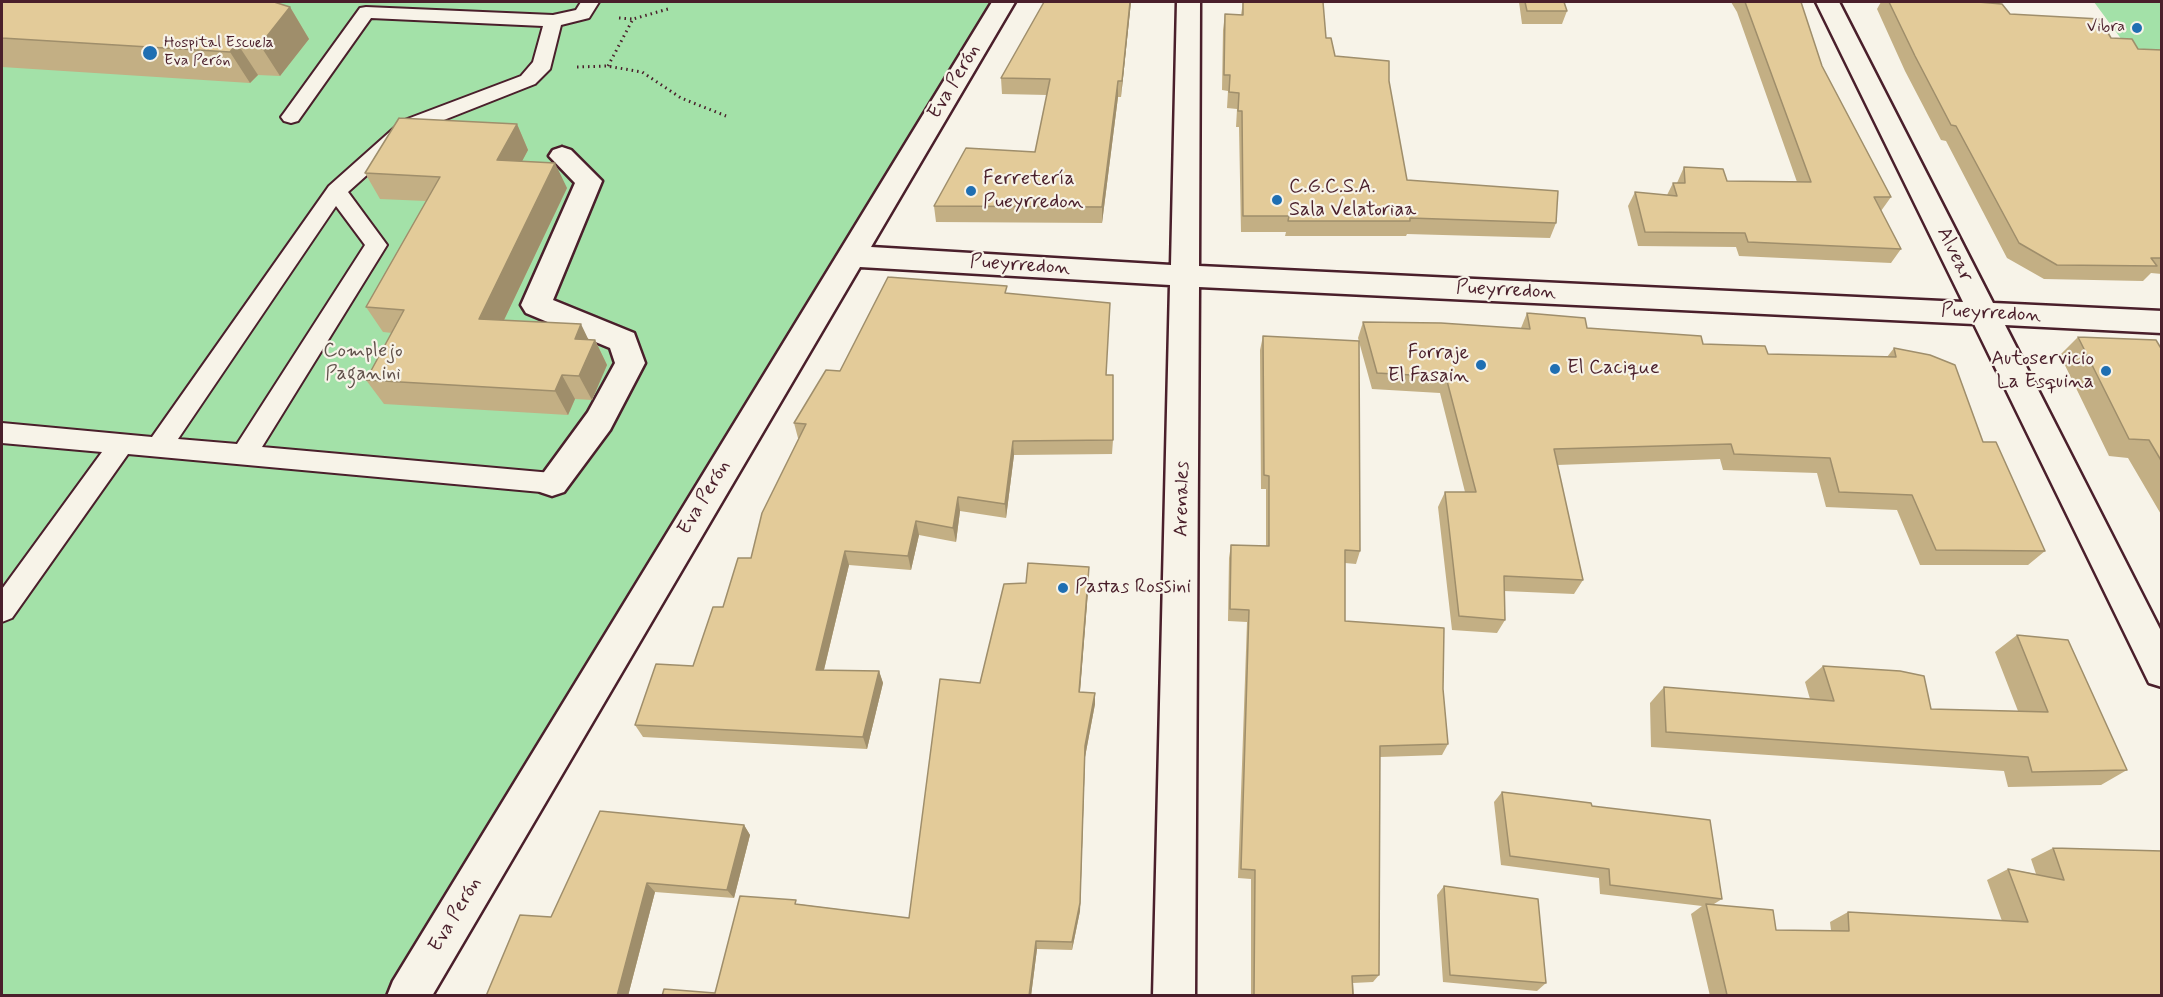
<!DOCTYPE html>
<html>
<head>
<meta charset="utf-8">
<style>
	body { margin:0 }
	#map { position:relative; width:2163px; height:997px; overflow:hidden; background:#f7f3e8; font-family:Mynerve,sans-serif }
	canvas { display:block }
	.frame { position:absolute; inset:0; border:3px solid #4a1f2b; pointer-events:none }
</style>
</head>
<body>
<div id="map">
<canvas width="2163" height="997"></canvas>
<div class="frame"></div>
</div>
<script>
const g = document.querySelector('canvas').getContext('2d');
g.lineJoin = 'round';
function fill(path, color) { g.fillStyle = color; g.fill(path, 'evenodd'); }
const toPath = rows => new Path2D(rows.map(r => 'M' + r).join(''));
function strokePath(path, color, width, dash) { g.strokeStyle = color; g.lineWidth = width; g.lineCap = dash ? 'butt' : 'round'; g.setLineDash(dash || []); g.stroke(path); }
function drawText(font, color, halo, rows, align = 'center') {
  g.font = font + ' Mynerve,sans-serif'; g.lineWidth = 4.5; g.setLineDash([]); g.textBaseline = 'middle'; g.strokeStyle = halo; g.fillStyle = color; for (const [text, x, y, turn = 0] of rows) {
    g.save(); g.translate(x, y); g.rotate((+turn || 0) * Math.PI / 180); g.textAlign = isNaN(turn) ? turn : align; if (halo) g.strokeText(text, 0, 0); g.fillText(text, 0, 0); g.restore();
  }
}
const green = toPath([
	[2,2,1003,2,408,995,2,996],
	[2094,2,2161,2,2161,56,2133,55]
]);
const path = toPath([
	[619,18,633,19],
	[608,66,633,19,668,9],
	[577,67,607,66,642,72,681,98,726,116]
]);
const lane = toPath([
	[581,2,599,2,589,18,561,25,550,69,535,84,416,131,348,192,387,245,262,447,552,473,561,476,565,483,561,490,552,493,128,454,12,618,2,622,2,589,102,452,2,443,2,423,152,437,329,186,402,121,521,76,533,62,543,26,371,18,298,121,291,123,284,121,281,117,284,113,360,8,366,7,553,15,576,10,581,2],
	[336,206,365,245,237,444,178,439,336,206]
]);
const street = toPath([
	[992,2,1015,2,871,247,1171,265,1177,2,1200,2,1199,266,1963,302,1816,2,1839,2,1993,303,2162,311,2162,333,2005,325,2162,633,2162,687,2149,683,1974,324,1199,287,1195,996,1153,996,1170,285,860,267,432,996,387,996,393,981,992,2],
	[562,147,571,150,602,181,553,300,634,333,645,363,610,430,564,492,552,496,540,492,536,483,588,412,615,363,610,348,526,313,521,305,575,183,549,156,553,150,562,147]
]);
const wall = toPath([
	[2,2,290,7,309,39,280,76,258,75,250,83,2,67],
	[1131,2,1121,97,1118,97,1102,223,936,222,934,206,1035,152,1047,95,1002,94,1001,78],
	[1243,2,1323,2,1326,38,1335,56,1389,81,1407,180,1556,223,1550,238,1407,234,1406,236,1285,236,1286,232,1241,232,1239,127,1236,127,1237,109,1227,108,1228,91,1222,90,1223,30,1225,14,1241,15],
	[1519,2,1564,2,1567,11,1562,24,1522,24],
	[1731,2,1801,2,1822,66,1891,197,1881,211,1901,249,1891,263,1739,256,1736,247,1638,246,1628,206,1635,192,1667,195,1673,183,1677,183,1684,167,1727,181,1797,182,1737,12],
	[1881,2,1978,2,2010,14,2111,38,2138,49,2162,50,2162,274,2151,273,2143,281,2044,279,2007,258,1946,141,1941,140,1905,71,1877,9],
	[517,124,528,150,522,161,567,188,504,320,589,340,595,340,607,365,592,400,575,399,568,415,384,404,366,380,392,333,383,332,366,307,426,201,380,199,365,173],
	[1008,293,1106,375,1113,440,1112,454,1014,455,1006,518,960,511,956,542,919,535,911,570,849,565,824,670,879,671,883,683,867,749,643,737,635,725,693,666,723,607,751,558,800,438,798,438,794,423,840,371],
	[1527,313,1587,328,1768,354,1887,357,1894,348,1983,442,2045,551,2028,565,1920,565,1897,510,1826,507,1817,473,1723,470,1720,459,1557,465,1583,580,1574,594,1504,591,1505,620,1497,633,1452,630,1438,507,1445,492,1465,492,1440,393,1372,389,1358,338,1363,322,1521,328],
	[1263,336,1360,551,1356,564,1345,563,1345,621,1443,689,1448,744,1442,755,1380,757,1379,975,1373,982,1353,983,1354,996,1251,996,1251,879,1238,878,1247,622,1228,621,1229,558,1231,545,1266,546,1266,489,1261,489,1260,350],
	[2078,337,2162,350,2162,516,2128,458,2109,456,2060,355],
	[1089,579,1080,692,1095,693,1095,704,1085,757,1080,911,1072,950,1037,949,1031,996,662,996,715,993,798,904,909,918,980,683],
	[2017,635,2127,770,2101,785,2008,787,2004,771,1651,747,1650,703,1664,687,1810,699,1805,682,1823,666,1931,709,2018,711,1995,652],
	[1502,792,1722,899,1714,904,1776,930,1831,930,1830,922,1848,912,2002,921,1987,880,2008,869,2036,874,2031,859,2053,848,2162,996,1710,996,1691,914,1702,906,1600,894,1599,878,1501,865,1494,802],
	[744,825,750,835,734,898,655,892,628,996,486,996,551,917],
	[1444,886,1546,983,1537,991,1443,982,1437,895]
]);
const shadedWall = toPath([
	[1130,2,1131,2,1121,97,1122,81],
	[290,7,309,39,280,76,260,45],
	[237,43,258,75,250,83,230,52],
	[1118,81,1118,97,1102,223,1102,207],
	[517,124,528,150,509,186,497,160],
	[555,163,567,188,493,343,479,319],
	[581,324,592,347,595,340,607,365,592,400,579,376,575,339],
	[562,375,575,399,568,415,555,391],
	[1013,441,1014,455,1006,518,1005,504],
	[958,497,960,511,956,542,953,528],
	[916,521,919,535,911,570,908,556],
	[845,551,849,565,821,682,816,670],
	[1089,567,1089,579,1079,703,1079,692],
	[879,671,883,683,867,749,863,737],
	[1095,693,1095,704,1085,757,1080,911,1072,950,1085,746],
	[744,825,750,835,734,898,727,890],
	[647,883,655,892,628,996,617,996],
	[1036,941,1037,949,1031,996,1029,996]
]);
const building = toPath([
	[2,2,274,2,290,7,260,45,237,43,230,52,2,38,2,2],
	[1044,2,1130,2,1122,81,1118,81,1102,207,934,206,966,148,1035,152,1050,79,1001,78,1044,2],
	[1243,2,1323,2,1326,38,1331,38,1335,56,1389,61,1389,81,1407,180,1558,191,1556,223,1410,218,1410,221,1288,221,1289,216,1243,216,1242,111,1238,111,1239,93,1229,92,1230,75,1224,75,1225,14,1243,15,1243,2],
	[1525,2,1564,2,1567,11,1527,11,1525,2],
	[1745,2,1801,2,1822,66,1891,197,1874,197,1901,249,1748,242,1745,233,1645,232,1635,192,1677,196,1673,183,1685,183,1684,167,1723,169,1727,181,1811,182,1745,2],
	[1889,2,1978,2,2002,4,2010,14,2100,19,2111,38,2132,39,2138,49,2162,50,2162,258,2151,258,2157,266,2057,265,2019,243,1956,126,1951,125,1915,56,1889,2],
	[399,118,517,124,497,160,555,163,479,319,581,324,575,339,595,340,579,376,562,375,555,391,366,380,404,310,366,307,440,177,365,173,399,118],
	[888,277,1007,286,1005,293,1110,303,1106,375,1113,375,1113,440,1013,441,1005,504,958,497,953,528,916,521,908,556,845,551,816,670,879,671,863,737,635,725,656,664,693,666,713,607,723,607,738,558,751,558,762,513,806,424,794,423,826,370,840,371,888,277],
	[1527,313,1585,318,1587,328,1701,336,1703,344,1765,346,1768,354,1896,357,1894,348,1930,355,1955,365,1983,442,1996,442,2045,551,1936,550,1912,495,1839,492,1830,458,1734,454,1731,444,1554,449,1583,580,1504,576,1505,620,1459,616,1445,492,1476,492,1446,377,1377,373,1363,322,1441,323,1530,329,1527,313],
	[1263,336,1359,341,1360,551,1345,550,1345,621,1444,628,1443,689,1448,744,1380,746,1379,975,1352,976,1353,996,1254,996,1255,870,1241,869,1249,610,1230,609,1231,545,1269,546,1269,476,1264,475,1263,336],
	[2078,337,2156,340,2162,350,2162,462,2149,440,2129,439,2078,337],
	[1028,563,1089,567,1079,692,1095,693,1085,746,1080,903,1072,942,1036,941,1029,996,662,996,664,989,715,993,740,896,796,900,795,904,909,918,940,679,980,683,1004,584,1026,583,1028,563],
	[2017,635,2068,640,2127,770,2032,772,2028,757,1666,732,1664,687,1834,701,1823,666,1900,671,1924,676,1931,709,2048,712,2017,635],
	[1502,792,1591,803,1592,806,1710,820,1722,899,1610,885,1609,869,1510,856,1502,792],
	[600,811,744,825,727,890,647,883,617,996,486,996,520,915,551,917,600,811],
	[2053,848,2162,851,2162,996,1727,995,1706,904,1773,910,1776,930,1849,931,1848,912,2028,922,2008,869,2064,880,2053,848],
	[1444,886,1538,899,1546,983,1450,975,1444,886]
]);
const markers = [
	[2137,28,6,"#1f6fb2"],
	[150,53,8,"#1f6fb2"],
	[971,191,6,"#1f6fb2"],
	[1277,200,6,"#1f6fb2"],
	[1481,365,6,"#1f6fb2"],
	[1555,369,6,"#1f6fb2"],
	[2106,371,6,"#1f6fb2"],
	[1063,588,6,"#1f6fb2"]
];
const farPoinames = [
	["Vibra",2125,28],
	["Hospital Escuela",164,44,"left"],
	["Eva Perón",164,62,"left"]
];
const streetNames = [
	["Eva Perón",955,82,-59],
	["Alvear",1954,255,64],
	["Pueyrredon",1020,266,4],
	["Pueyrredon",1506,291,3],
	["Pueyrredon",1991,314,3],
	["Eva Perón",705,498,-59],
	["Arenales",1183,499,-89],
	["Eva Perón",456,915,-59]
];
const poiNames = [
	["Ferretería",983,180],
	["Pueyrredon",983,203],
	["C.G.C.S.A.",1289,188],
	["Sala Velatoriaa",1289,211],
	["Forraje",1469,354,"right"],
	["El Fasain",1469,377,"right"],
	["Autoservicio",2094,360,"right"],
	["La Esquina",2094,383,"right"],
	["El Cacique",1567,369],
	["Pastas Rossini",1075,588]
];
const parkNames = [
	["Complejo",363,352],
	["Paganini",363,375]
];
fill(green, '#a3e1a8');
strokePath(lane, '#4a1f2b', 4);
strokePath(street, '#4a1f2b', 5);
strokePath(path, '#4a1f2b', 3, [1.5, 4]);
fill(lane, '#f7f3e8');
fill(street, '#f7f3e8');
fill(wall, '#c3af84');
fill(shadedWall, '#9f8e6b');
fill(building, '#e3cb99');
strokePath(building, '#9f8e6b', 1.5);
for (const [x, y, r, color] of markers) { const dot = new Path2D(); dot.arc(x, y, r, 0, 2 * Math.PI); g.fillStyle = color; g.fill(dot); strokePath(dot, '#f7f3e8', 2); }
drawText('16px', '#4a1f2b', '#f7f3e8', farPoinames, 'right');
drawText('20px', '#4a1f2b', '#f7f3e8', streetNames);
drawText('20px', '#4a1f2b', '#f7f3e8', poiNames, 'left');
drawText('20px', '#60504a', '#f7f3e8', parkNames);
</script>
</body>
</html>
